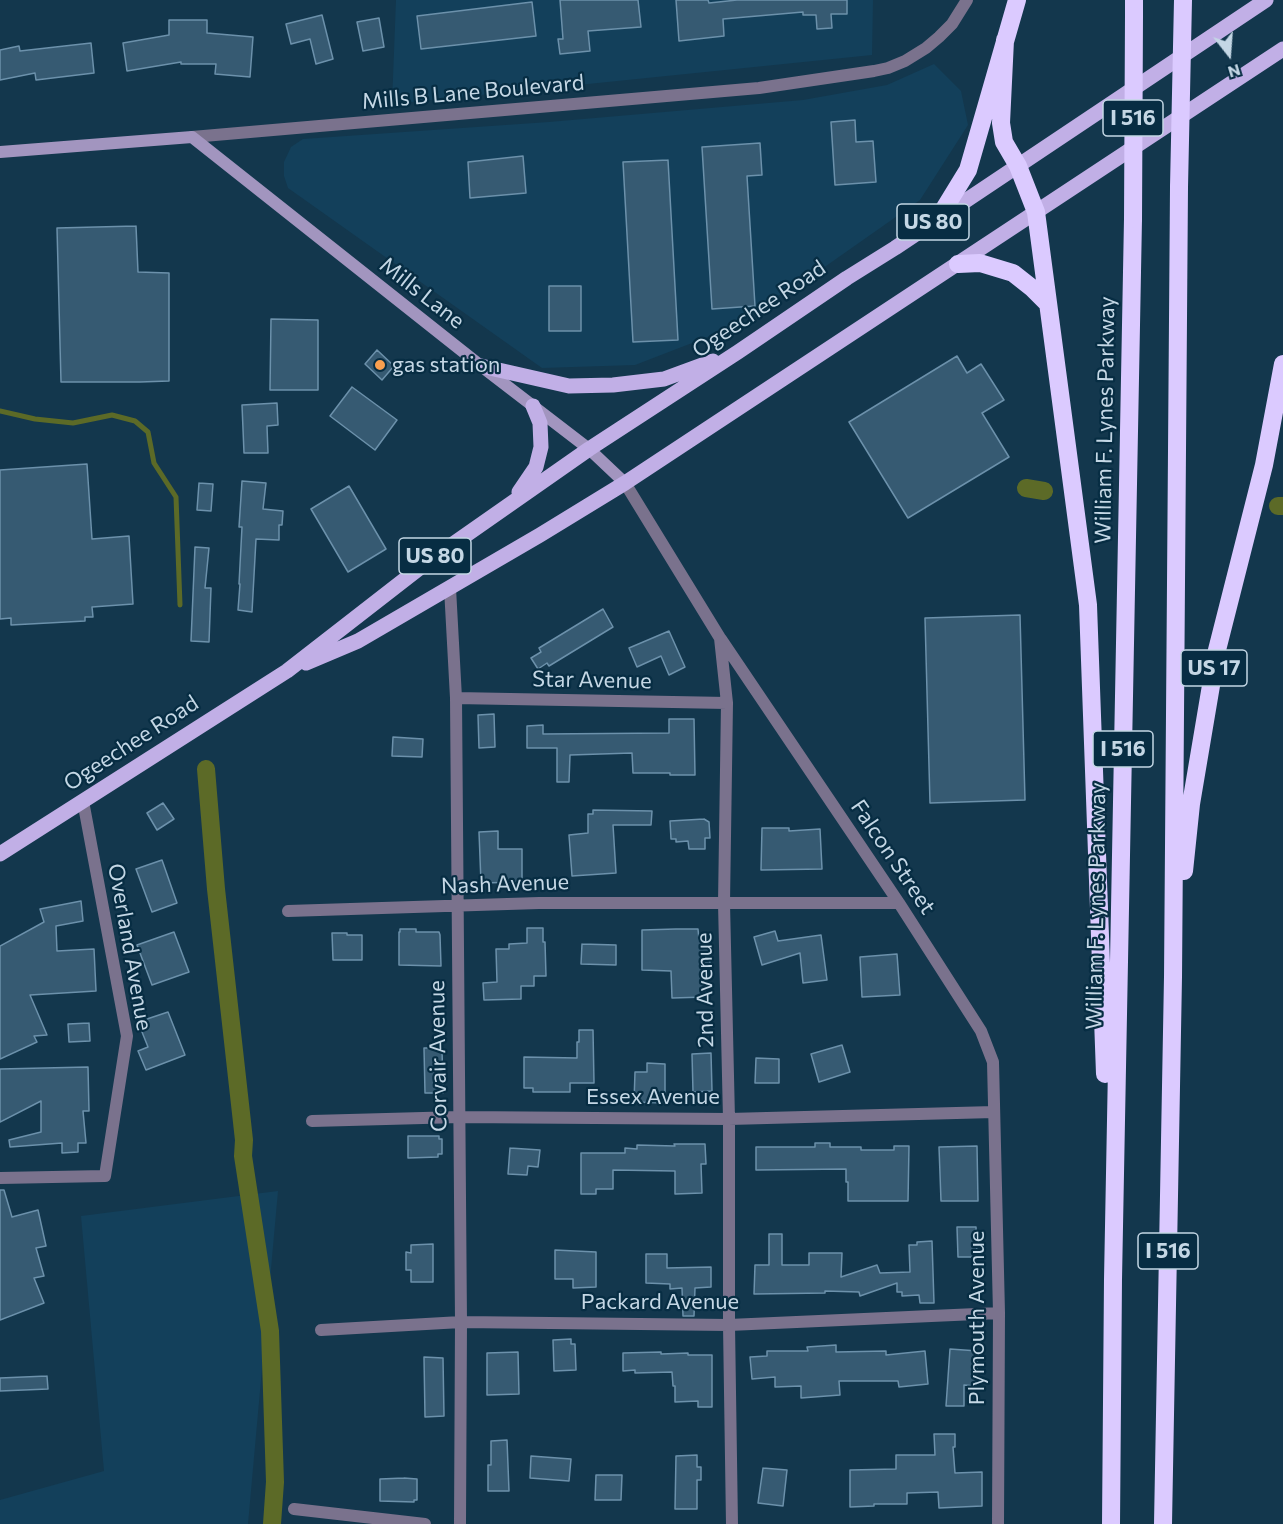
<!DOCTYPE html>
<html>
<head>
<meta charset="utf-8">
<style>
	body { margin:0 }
	#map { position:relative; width:1283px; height:1524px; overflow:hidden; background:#13374d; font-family:Commissioner,sans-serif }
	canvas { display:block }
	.north { position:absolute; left:1199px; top:24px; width:60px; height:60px; -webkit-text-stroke:4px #072d43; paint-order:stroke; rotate:163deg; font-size:16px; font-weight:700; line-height:24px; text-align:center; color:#c4d7e5 }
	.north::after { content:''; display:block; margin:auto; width:21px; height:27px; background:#c4d7e5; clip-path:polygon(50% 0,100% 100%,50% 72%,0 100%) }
</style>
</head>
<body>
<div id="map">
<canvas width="1283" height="1524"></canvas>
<div class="north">N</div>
</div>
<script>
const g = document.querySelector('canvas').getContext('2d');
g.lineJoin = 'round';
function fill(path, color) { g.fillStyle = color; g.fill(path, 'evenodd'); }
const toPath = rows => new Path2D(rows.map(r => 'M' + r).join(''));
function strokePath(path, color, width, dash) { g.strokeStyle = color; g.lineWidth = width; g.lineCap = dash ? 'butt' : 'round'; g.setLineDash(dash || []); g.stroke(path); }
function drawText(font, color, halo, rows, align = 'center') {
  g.font = font + ' Commissioner,sans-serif'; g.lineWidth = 4.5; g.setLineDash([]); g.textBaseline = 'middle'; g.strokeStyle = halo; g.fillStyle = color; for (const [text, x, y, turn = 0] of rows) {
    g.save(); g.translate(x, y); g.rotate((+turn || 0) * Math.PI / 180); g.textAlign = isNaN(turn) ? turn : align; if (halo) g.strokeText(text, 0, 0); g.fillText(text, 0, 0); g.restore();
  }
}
const built = toPath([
	[396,0,873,0,872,55,392,104],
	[934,64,961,91,968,125,920,200,826,266,718,333,635,365,542,368,288,188,284,176,284,162,291,147,303,139,549,122,803,100,887,85],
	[278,1191,248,1524,0,1524,0,1500,104,1471,81,1216]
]);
const stream = toPath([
	[0,411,35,419,73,423,112,415,135,421,148,432,154,463,176,497,180,605]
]);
const canal = toPath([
	[1026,488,1044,491],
	[1278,506,1283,506],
	[206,769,216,889,244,1140,243,1156,270,1331,275,1482,272,1524]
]);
const building = toPath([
	[560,0,638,0,641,27,588,31,590,51,560,54,558,39,563,39,560,0],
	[676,0,708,0,709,3,737,0,847,0,847,14,831,14,832,28,817,29,816,15,803,15,803,12,723,19,724,36,679,41,676,0],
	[532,2,536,36,421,49,417,16,532,2],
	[322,15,333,59,316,64,310,39,291,44,286,24,322,15],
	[379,18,384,47,363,51,357,22,379,18],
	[169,20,207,20,207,33,253,37,250,77,215,74,216,64,181,64,181,62,127,71,123,43,169,35,169,20],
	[91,43,94,73,36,80,35,73,0,80,0,50,19,46,20,51,91,43],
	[855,120,856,142,873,141,876,182,835,185,831,122,855,120],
	[760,143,762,175,747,176,755,306,712,309,702,147,760,143],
	[523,156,526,193,470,198,468,162,523,156],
	[668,160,678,340,633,342,623,162,668,160],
	[136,226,138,272,169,273,169,381,140,382,61,382,57,228,136,226],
	[549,286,581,286,581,331,549,331,549,286],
	[271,319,318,320,318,390,270,390,271,319],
	[377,350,394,366,382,380,365,364,377,350],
	[957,356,967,373,981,364,1004,400,982,413,1009,457,908,518,849,422,957,356],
	[352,387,397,420,375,450,330,416,352,387],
	[277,403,278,425,267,426,268,453,244,453,242,405,277,403],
	[87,464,92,539,129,536,133,604,92,607,93,617,85,617,85,621,11,625,11,618,0,619,0,470,87,464],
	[242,481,266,483,263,509,283,511,282,525,279,525,279,540,256,539,252,612,238,610,240,584,239,584,242,527,239,527,242,481],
	[199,483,213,484,211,511,197,510,199,483],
	[349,486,386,549,348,572,311,509,349,486],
	[195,547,209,548,205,588,211,588,209,642,191,641,195,547],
	[603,609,613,627,549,666,547,663,538,669,531,658,541,652,539,648,603,609],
	[1020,615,1025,800,930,803,925,618,1020,615],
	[669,631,685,667,669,675,661,656,637,667,629,648,669,631],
	[494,714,495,747,479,748,478,715,494,714],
	[669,719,694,719,695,775,670,775,670,773,633,773,632,753,570,755,569,782,557,782,557,748,527,748,527,726,543,725,543,734,669,733,669,719],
	[393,737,423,739,422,757,392,756,393,737],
	[163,803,174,819,157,830,147,813,163,803],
	[593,810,652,811,651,825,613,825,616,873,572,876,569,835,588,833,588,814,593,814,593,810],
	[704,819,709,822,710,838,705,838,705,849,689,849,688,841,676,842,676,839,671,839,670,821,704,819],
	[762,828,789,828,789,831,820,829,822,869,761,870,762,828],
	[498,831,498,849,522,849,522,882,481,883,479,832,498,831],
	[162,860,177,903,152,912,136,869,162,860],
	[81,901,83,921,56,926,57,951,94,949,96,991,30,995,47,1035,34,1036,37,1042,0,1059,0,946,44,922,40,909,81,901],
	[527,928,543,928,543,942,545,942,546,976,534,976,534,986,521,986,521,999,484,1000,483,983,497,982,496,949,509,949,509,944,527,943,527,928],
	[400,929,416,929,416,932,439,932,440,935,441,966,399,965,399,932,400,932,400,929],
	[676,929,698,929,699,940,704,940,704,949,709,949,710,965,705,965,706,997,672,998,671,971,642,970,642,930,676,929],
	[775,931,778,941,821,935,827,980,803,983,800,953,762,965,754,937,775,931],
	[174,932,189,972,152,985,137,945,174,932],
	[332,933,347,933,347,935,362,935,362,960,333,960,332,933],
	[582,944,616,945,616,965,581,964,582,944],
	[897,954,900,995,862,997,860,957,897,954],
	[168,1012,185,1055,146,1070,138,1051,148,1047,138,1022,168,1012],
	[89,1023,90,1041,69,1042,68,1024,89,1023],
	[579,1030,593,1030,594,1083,570,1083,570,1092,533,1092,533,1088,524,1088,524,1057,577,1058,577,1042,579,1042,579,1030],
	[842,1045,850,1072,819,1082,811,1054,842,1045],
	[424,1048,442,1048,443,1093,425,1093,424,1048],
	[711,1053,712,1091,693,1092,692,1054,711,1053],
	[756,1058,779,1059,779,1083,755,1083,756,1058],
	[647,1063,665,1064,665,1103,634,1102,635,1072,647,1072,647,1063],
	[88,1067,89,1111,83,1111,86,1143,78,1143,78,1152,62,1153,62,1143,10,1147,9,1140,41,1132,41,1101,0,1122,0,1069,88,1067],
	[408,1136,439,1136,439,1139,442,1139,442,1154,438,1154,438,1157,408,1158,408,1136],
	[815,1143,830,1143,830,1147,861,1147,861,1150,894,1150,894,1146,909,1146,908,1201,848,1201,848,1182,846,1182,846,1169,756,1170,756,1147,815,1147,815,1143],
	[674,1144,705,1144,706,1164,701,1164,702,1193,675,1194,675,1171,613,1170,613,1189,596,1189,596,1194,581,1194,581,1153,625,1153,625,1148,637,1149,637,1145,675,1146,674,1144],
	[977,1146,978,1201,941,1201,939,1147,977,1146],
	[510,1148,540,1150,538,1167,528,1166,527,1175,508,1174,510,1148],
	[0,1190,4,1190,12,1217,38,1210,46,1246,36,1248,44,1276,34,1278,44,1303,0,1320,0,1190],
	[957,1227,976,1227,977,1257,958,1257,957,1227],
	[769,1234,782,1234,782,1265,809,1265,809,1253,842,1253,841,1277,877,1265,880,1273,910,1272,909,1245,917,1245,917,1242,932,1241,934,1303,920,1303,919,1295,902,1296,902,1292,897,1292,897,1283,860,1296,859,1292,825,1291,825,1293,754,1294,755,1265,769,1265,769,1234],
	[433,1244,433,1282,411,1282,411,1270,406,1270,406,1252,411,1253,411,1245,433,1244],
	[555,1250,596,1252,596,1287,573,1288,573,1279,555,1279,555,1250],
	[646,1254,667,1254,667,1268,711,1267,711,1287,695,1288,694,1316,683,1316,682,1288,670,1289,670,1284,646,1283,646,1254],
	[571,1339,571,1344,575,1344,576,1370,554,1371,553,1340,571,1339],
	[836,1345,836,1352,886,1351,886,1355,925,1351,928,1384,899,1387,898,1381,839,1381,840,1395,801,1398,801,1386,775,1387,775,1377,752,1379,750,1357,767,1356,767,1351,808,1351,807,1347,836,1345],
	[950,1349,978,1351,976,1386,964,1385,964,1406,946,1406,950,1349],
	[518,1352,519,1394,487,1395,487,1353,518,1352],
	[661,1352,661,1354,688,1353,688,1355,712,1355,712,1407,698,1407,698,1401,675,1402,675,1386,673,1386,672,1372,635,1373,635,1370,623,1371,623,1353,661,1352],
	[424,1357,443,1358,444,1416,425,1417,424,1357],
	[47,1376,48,1389,0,1391,0,1378,47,1376],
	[934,1434,955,1434,955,1447,953,1447,955,1473,982,1472,982,1506,939,1508,938,1492,907,1493,907,1504,874,1504,874,1506,850,1507,850,1470,896,1469,896,1455,935,1455,934,1434],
	[507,1440,509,1491,488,1491,488,1465,491,1465,491,1441,507,1440],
	[697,1455,697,1467,701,1467,701,1480,697,1480,697,1509,675,1509,676,1456,697,1455],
	[531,1456,571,1459,569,1481,530,1478,531,1456],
	[763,1468,787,1470,783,1506,758,1503,763,1468],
	[596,1475,622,1475,621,1500,595,1500,596,1475],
	[404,1478,417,1479,417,1500,414,1500,414,1502,380,1501,380,1479,404,1478]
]);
const street = toPath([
	[192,137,759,88,874,71,888,68,905,61,926,48,939,37,952,24,967,0],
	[625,483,720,638,727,703,724,903,729,1119,729,1325,732,1524],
	[450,588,456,698,461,1322,460,1524],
	[721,639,899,903,981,1031,993,1062,999,1313,998,1524],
	[456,698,727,703],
	[288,911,539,903,899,903],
	[312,1121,460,1117,729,1119,994,1112],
	[0,1178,105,1176,127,1036,83,801],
	[321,1330,461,1322,729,1325,999,1313],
	[294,1509,425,1524]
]);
const secondary = toPath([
	[0,152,192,137,481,366,589,449,625,483]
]);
const primary = toPath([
	[481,366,569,386,613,385,664,379,713,361],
	[519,492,536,467,541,447,540,423,533,406],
	[306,663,358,641,540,535,625,483,1283,49],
	[0,854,287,671,426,563,589,449,738,352,847,278,895,248,1266,0]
]);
const highway = toPath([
	[1134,16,1134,0],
	[1005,40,1001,123,1004,142,1018,166,1036,212,1088,605,1105,1074],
	[938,219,968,170,1017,0],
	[958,264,980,263,1013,273,1032,288,1048,304],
	[1184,871,1191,804,1217,650,1264,465,1283,364],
	[1111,1524,1113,1279,1133,219],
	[1163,1524,1173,977,1179,187]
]);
const highwayBridge = toPath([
	[1179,187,1183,0],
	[1133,219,1134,16]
]);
const markers = [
	[380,365,6,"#fa9f4f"]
];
const shields = [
	[1133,118,60],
	[933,222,72],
	[435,556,72],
	[1214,668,66],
	[1123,749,60],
	[1168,1251,60]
];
const shieldNames = [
	["I 516",1133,118],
	["US 80",933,222],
	["US 80",435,556],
	["US 17",1214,668],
	["I 516",1123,749],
	["I 516",1168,1251]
];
const streetNames = [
	["Mills B Lane Boulevard",473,92,-5],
	["Mills Lane",422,293,38],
	["Ogeechee Road",759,309,-34],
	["William F. Lynes Parkway",1105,420,-89],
	["Star Avenue",592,680,1],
	["Ogeechee Road",131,743,-33],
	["Falcon Street",893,857,56],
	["Nash Avenue",505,884,-2],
	["William F. Lynes Parkway",1096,906,-89],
	["Overland Avenue",130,947,80],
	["2nd Avenue",705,990,-91],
	["Corvair Avenue",438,1056,-91],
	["Essex Avenue",653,1097],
	["Packard Avenue",660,1302],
	["Plymouth Avenue",977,1318,-90]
];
const poiNames = [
	["gas station",392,365]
];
fill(built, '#13405b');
strokePath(stream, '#5c6a27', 5);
strokePath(canal, '#5c6a27', 18);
fill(building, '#365a72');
strokePath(building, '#6c91ab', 1.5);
strokePath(street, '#7a728d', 12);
strokePath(secondary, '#a295bf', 12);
strokePath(primary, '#c1afe6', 15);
strokePath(highway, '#dbcaff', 18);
strokePath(highwayBridge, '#dbcaff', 18);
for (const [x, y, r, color] of markers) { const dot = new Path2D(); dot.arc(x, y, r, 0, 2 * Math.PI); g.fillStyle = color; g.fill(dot); strokePath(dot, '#072d43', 2); }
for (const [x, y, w] of shields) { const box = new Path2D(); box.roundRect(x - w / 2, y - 18, w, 36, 4.5); g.fillStyle = '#072d43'; g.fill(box); strokePath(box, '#c4d7e5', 1.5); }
drawText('bold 21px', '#c4d7e5', null, shieldNames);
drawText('22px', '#c4d7e5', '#072d43', streetNames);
drawText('22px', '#c4d7e5', '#072d43', poiNames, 'left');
</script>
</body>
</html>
